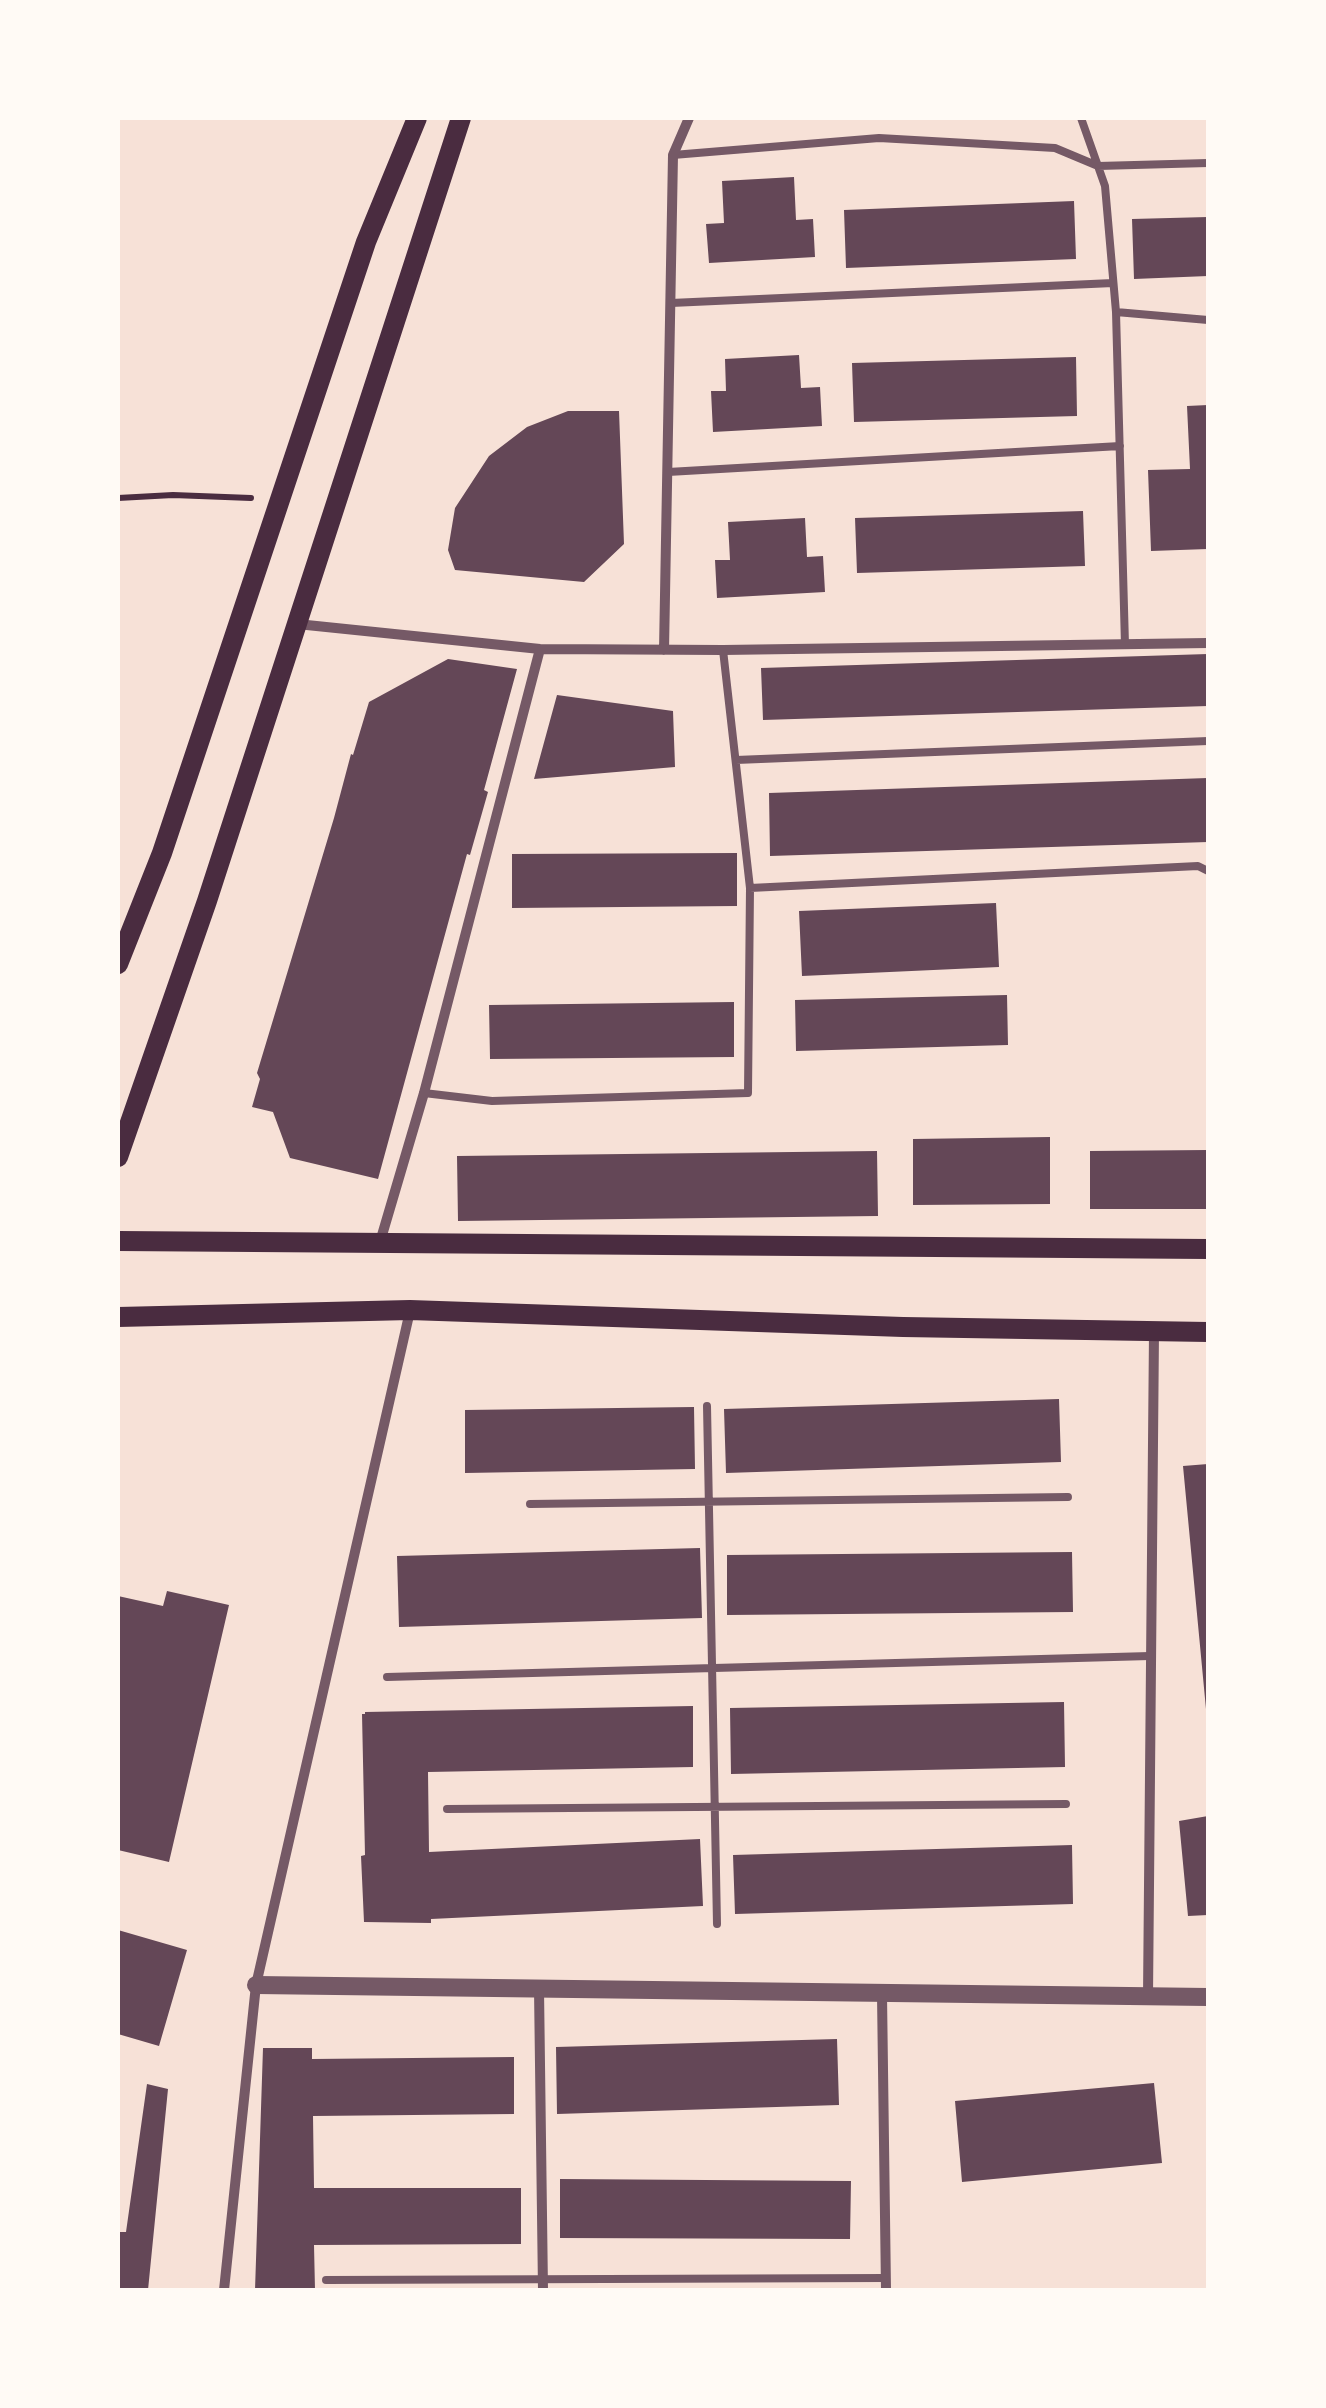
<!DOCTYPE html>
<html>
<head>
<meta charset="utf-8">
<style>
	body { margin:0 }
	#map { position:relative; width:1326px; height:2408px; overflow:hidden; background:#f7e1d7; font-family:"Varela Round",sans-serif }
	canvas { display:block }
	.frame { position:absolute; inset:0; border:120px solid #fffaf5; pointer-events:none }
</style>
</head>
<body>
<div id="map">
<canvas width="1326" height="2408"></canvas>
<div class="frame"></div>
</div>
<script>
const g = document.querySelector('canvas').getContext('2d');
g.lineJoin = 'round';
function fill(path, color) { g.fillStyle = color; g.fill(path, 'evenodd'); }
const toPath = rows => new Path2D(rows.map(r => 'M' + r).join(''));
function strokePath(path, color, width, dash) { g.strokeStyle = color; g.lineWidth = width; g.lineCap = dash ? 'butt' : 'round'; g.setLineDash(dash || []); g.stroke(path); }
const building = toPath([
	[794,177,796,220,813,219,815,257,709,263,706,224,724,223,722,181],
	[1074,201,1076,259,846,268,844,210],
	[1208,217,1208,276,1134,279,1132,219],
	[799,355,801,388,820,387,822,426,713,432,711,391,726,391,725,359],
	[1076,357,1077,416,854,422,852,363],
	[1208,405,1208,549,1151,551,1148,470,1190,469,1187,406],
	[568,411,619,411,624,544,584,582,455,570,448,550,455,508,489,456,527,427],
	[1083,511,1085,566,857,573,855,518],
	[805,518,807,557,823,556,825,592,717,598,715,560,730,560,728,522],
	[1208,654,1208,706,763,720,761,668],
	[448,659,517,669,484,790,488,792,470,855,467,854,378,1179,290,1158,273,1112,252,1107,260,1079,257,1073,334,818,351,754,353,755,369,702],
	[557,695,673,711,675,767,534,779],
	[1208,778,1208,842,770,856,769,793],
	[737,853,737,906,512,908,512,854],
	[996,903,999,967,802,976,799,911],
	[1007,995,1008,1045,796,1051,795,1000],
	[734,1002,734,1057,490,1059,489,1005],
	[1050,1137,1050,1204,913,1205,913,1139],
	[1208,1150,1208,1209,1090,1209,1090,1151],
	[877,1151,878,1216,458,1221,457,1156],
	[1059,1399,1061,1462,726,1473,724,1409],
	[694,1407,695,1469,465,1473,465,1410],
	[1208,1464,1208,1709,1206,1709,1183,1466],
	[700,1548,702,1618,399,1627,397,1556],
	[1072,1552,1073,1612,727,1615,727,1555],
	[167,1591,229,1605,169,1862,118,1850,118,1596,163,1606],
	[1064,1702,1065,1767,731,1774,730,1708],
	[693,1706,693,1767,428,1772,429,1852,700,1839,703,1906,431,1919,431,1923,364,1922,361,1856,365,1855,362,1714,365,1714,365,1712],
	[1208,1816,1208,1915,1188,1916,1179,1821],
	[1072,1845,1073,1904,735,1914,733,1855],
	[118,1930,187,1950,159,2046,118,2034],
	[837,2039,839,2105,557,2114,556,2047],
	[263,2048,312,2048,312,2059,514,2057,514,2114,313,2116,314,2188,521,2188,521,2244,314,2245,315,2290,255,2290],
	[1154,2083,1162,2163,962,2182,955,2101],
	[147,2084,168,2089,148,2290,118,2290,118,2232,126,2232],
	[560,2179,851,2181,850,2239,560,2238]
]);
const path = toPath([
	[118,498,173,495,251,498]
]);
const service = toPath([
	[1081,118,1105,186,1116,312,1125,645],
	[673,155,879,138,1055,148,1098,166,1208,163],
	[671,303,1113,283],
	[1116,312,1208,320],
	[668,472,1120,446],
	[736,760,1208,741],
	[750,888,1198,866,1208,871],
	[424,1093,492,1101,748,1093,750,888,723,650],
	[707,1406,717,1924],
	[530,1504,1068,1497],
	[387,1677,1150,1656],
	[447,1809,1066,1804],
	[326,2280,886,2278]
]);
const minor = toPath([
	[297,624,540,649,723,650,1208,643],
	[664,650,673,155,689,118],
	[380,1242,424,1093,540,649],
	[539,1989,543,2290],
	[882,1995,886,2290],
	[1148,1996,1154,1332],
	[224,2290,256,1985,410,1311]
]);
const tertiary = toPath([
	[256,1985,1208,1997]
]);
const secondary = toPath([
	[118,964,162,853,366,242,417,118],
	[118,1157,207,901,461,118],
	[118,1241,1208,1249],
	[118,1317,410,1310,903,1327,1208,1332]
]);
fill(building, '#644757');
strokePath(path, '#4a2c40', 6);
strokePath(service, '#755966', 8);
strokePath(minor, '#755966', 10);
strokePath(tertiary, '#755966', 18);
strokePath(secondary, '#4a2c40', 20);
</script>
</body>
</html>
